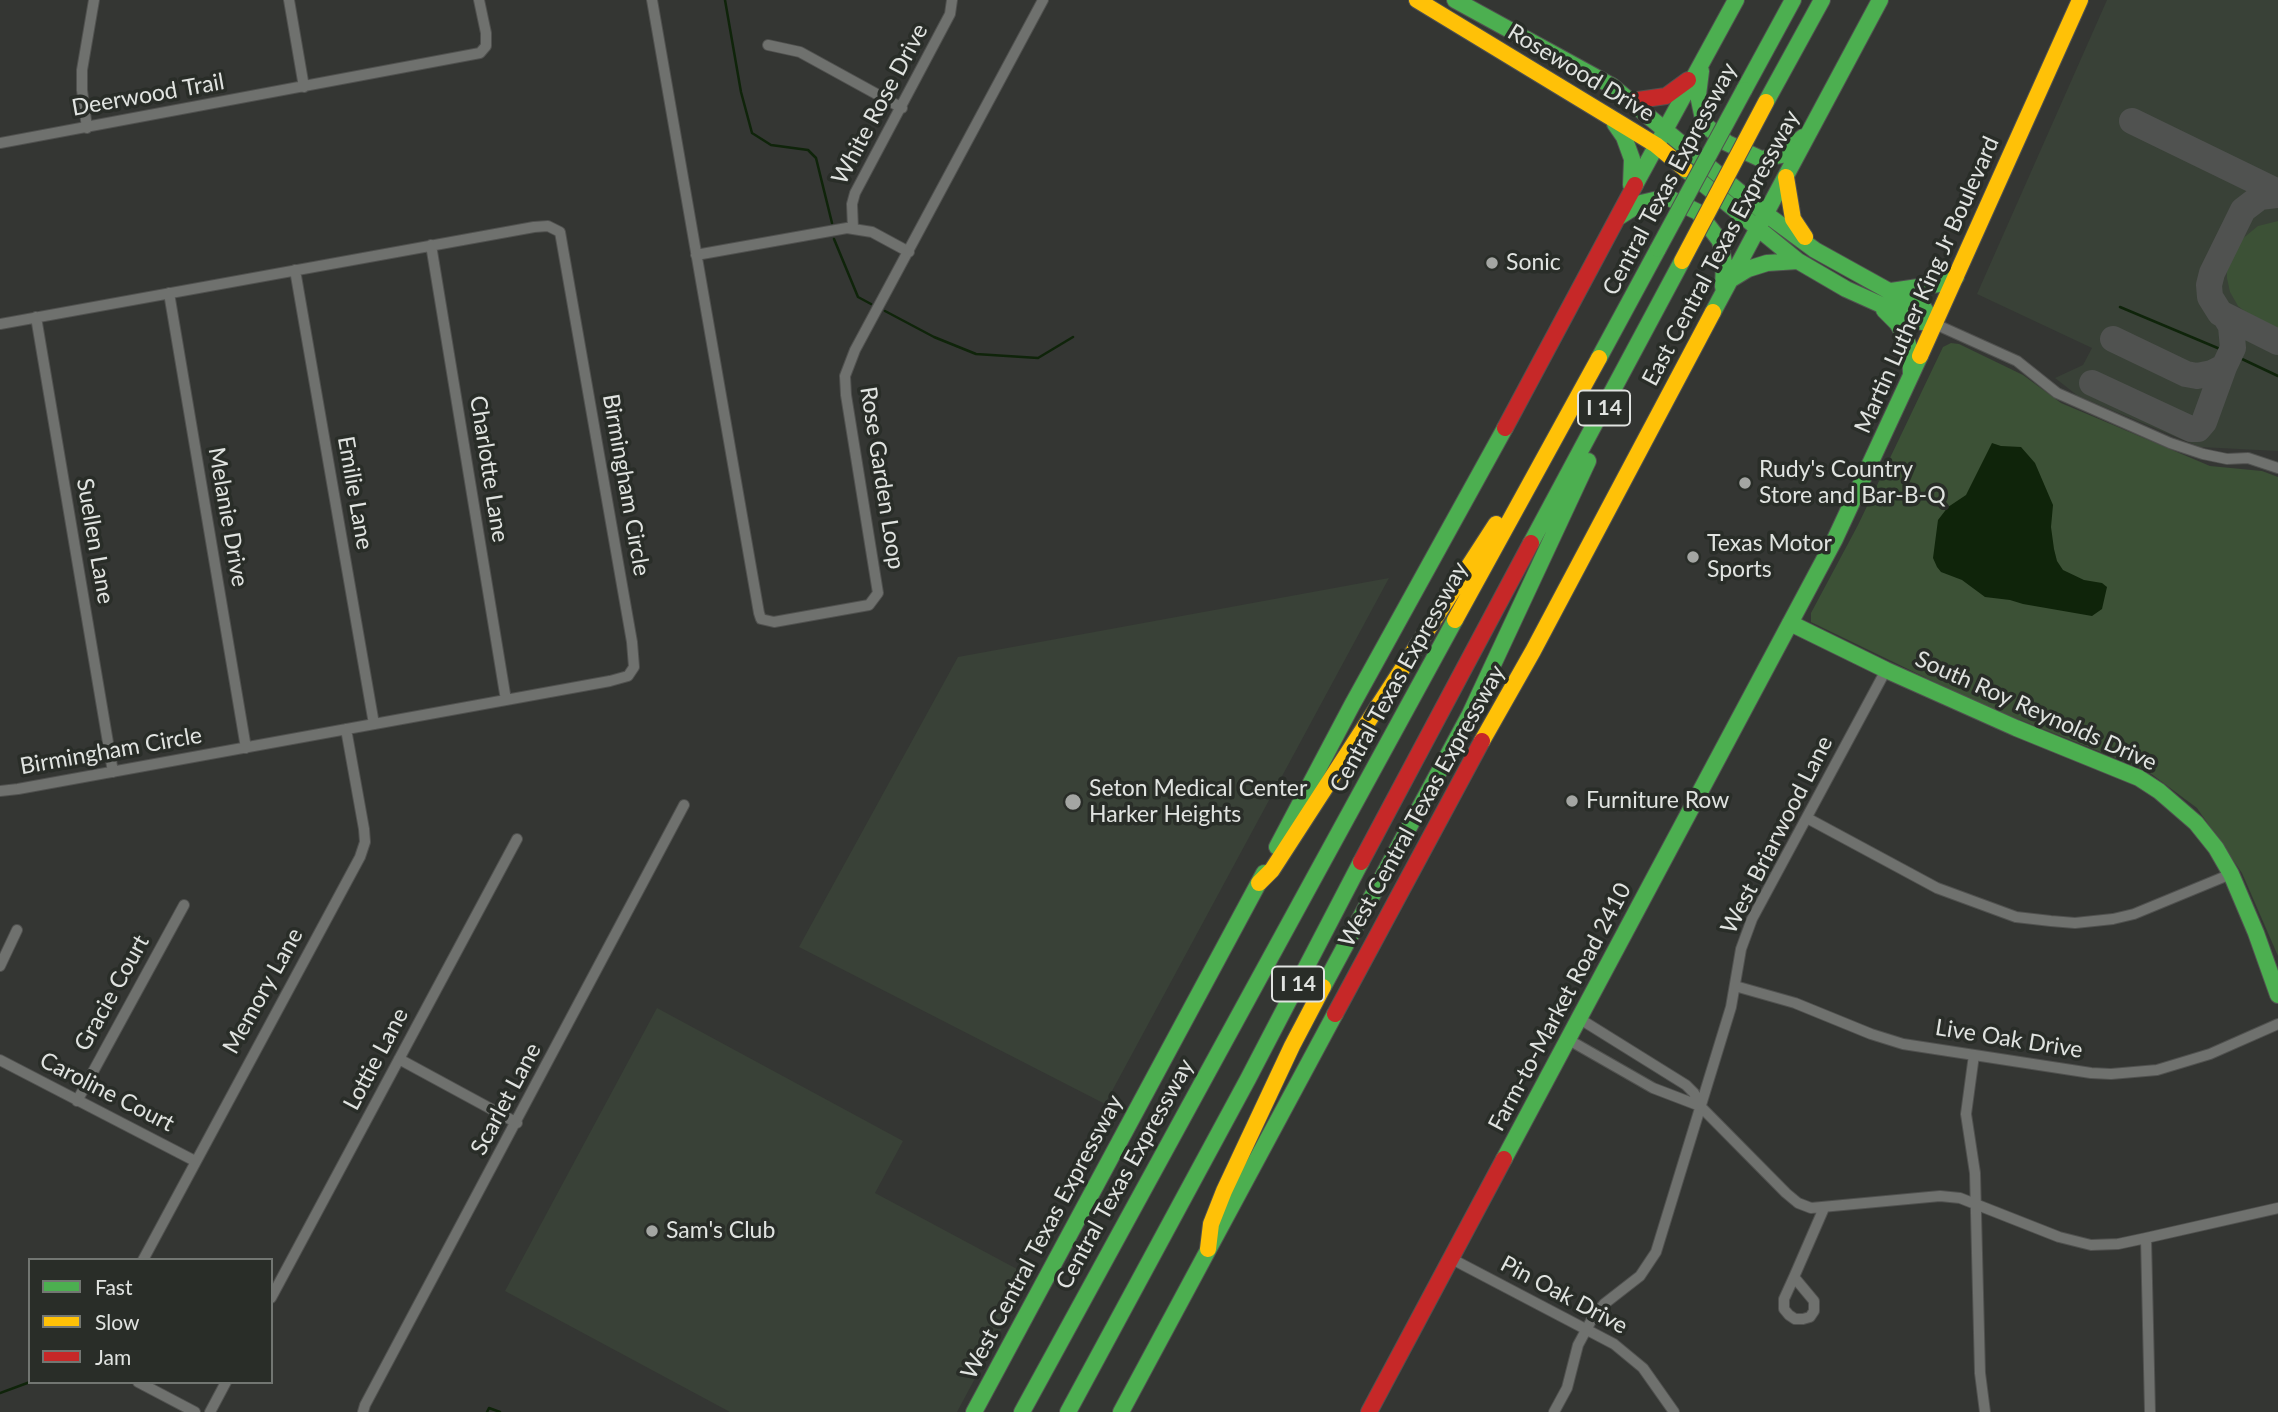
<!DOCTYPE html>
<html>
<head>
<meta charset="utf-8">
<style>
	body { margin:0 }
	#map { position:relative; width:2278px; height:1412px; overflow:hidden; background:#343633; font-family:Lato,sans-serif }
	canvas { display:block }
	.legend { position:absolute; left:28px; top:1258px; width:245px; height:126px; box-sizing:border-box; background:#292d28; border:2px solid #727672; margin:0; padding:9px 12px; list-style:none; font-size:21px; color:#e0e3e0 }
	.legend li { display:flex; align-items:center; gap:14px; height:35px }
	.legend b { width:35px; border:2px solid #727672 }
</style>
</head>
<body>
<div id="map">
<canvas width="2278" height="1412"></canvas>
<ul class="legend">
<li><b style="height:9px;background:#4caf50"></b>Fast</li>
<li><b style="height:9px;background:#ffc107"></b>Slow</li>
<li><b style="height:9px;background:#c62828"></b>Jam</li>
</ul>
</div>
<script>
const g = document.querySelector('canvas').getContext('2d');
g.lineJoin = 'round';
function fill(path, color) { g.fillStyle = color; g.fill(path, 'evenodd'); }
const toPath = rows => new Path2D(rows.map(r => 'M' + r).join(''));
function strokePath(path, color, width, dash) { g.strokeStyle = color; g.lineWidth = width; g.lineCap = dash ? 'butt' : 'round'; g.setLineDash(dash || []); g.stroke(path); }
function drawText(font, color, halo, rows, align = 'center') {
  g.font = font + ' Lato,sans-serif'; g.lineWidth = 7; g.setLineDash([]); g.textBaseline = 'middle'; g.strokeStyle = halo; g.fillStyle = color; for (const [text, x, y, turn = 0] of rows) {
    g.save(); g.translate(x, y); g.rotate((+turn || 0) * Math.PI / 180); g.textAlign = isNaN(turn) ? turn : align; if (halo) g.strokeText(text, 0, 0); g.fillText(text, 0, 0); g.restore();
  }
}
const built = toPath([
	[2107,0,2278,0,2278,451,2200,447,2078,396,2055,378,2083,365,2092,348,1977,294],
	[1389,578,1105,1104,799,947,958,657],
	[657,1008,903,1141,875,1193,1030,1276,957,1412,730,1412,505,1291]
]);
const green = toPath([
	[2278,221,2278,330,2255,319,2238,306,2230,292,2227,278,2227,271,2241,240,2258,226],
	[1951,343,1959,344,2023,375,2061,403,2210,466,2262,471,2278,477,2278,956,2242,873,2197,808,2146,770,1980,704,1811,622,1811,613,1858,525,1943,347]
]);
const water = toPath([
	[1992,443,2001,446,2021,447,2035,463,2053,505,2051,527,2054,549,2057,561,2063,570,2084,580,2102,583,2107,587,2102,609,2092,616,2023,604,2010,600,1985,597,1962,580,1941,572,1937,567,1933,558,1938,520,1948,507,1966,495]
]);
const stream = toPath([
	[725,0,741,92,752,133,771,145,808,150,816,158,832,223],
	[834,239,858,297,871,304],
	[2120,307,2220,349],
	[885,311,934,337,976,354,1038,358,1073,337],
	[2242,359,2278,376],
	[0,1393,30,1382],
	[487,1412,489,1408,500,1412]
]);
const taxiway = toPath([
	[2132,121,2278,192],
	[2278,195,2260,197,2243,210,2212,273,2209,285,2210,297,2220,313,2278,342],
	[2113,339,2186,374,2197,376,2212,373,2224,367],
	[2092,383,2191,429,2198,429,2204,422,2224,367,2233,348,2231,326,2225,316]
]);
const street = toPath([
	[289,0,304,87],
	[652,0,759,613,761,619,774,622,869,605,878,593,846,395,845,376,855,350,1043,0],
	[768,45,800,52,902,108],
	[87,128,82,90,82,70,94,0],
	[0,143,480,53,486,46,486,33,479,0],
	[853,229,852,204,855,193,950,14,952,0],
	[431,245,506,700],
	[696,255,847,228,872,232,909,252],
	[295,270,374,724],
	[169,293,246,748],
	[36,317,113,772],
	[0,324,534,227,548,226,560,232,632,642,634,667,628,676,610,681,18,789,0,791],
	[1935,324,2017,361,2057,393,2170,443,2203,454,2227,459,2248,458,2278,468],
	[1807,818,1937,888,2016,917,2051,921,2075,923,2113,919,2134,914,2231,874],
	[0,966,17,930],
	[1735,986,1795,1003,1871,1034,1903,1044,2091,1073,2111,1074,2157,1070,2210,1054,2278,1024],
	[1580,1019,1686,1085,1694,1093,1700,1106,1786,1193,1798,1203,1811,1208,1940,1196,1960,1198,2059,1237,2091,1245,2118,1244,2146,1238,2278,1208],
	[1569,1040,1653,1088,1700,1106],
	[1974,1055,1966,1114,1975,1173,1980,1373,1985,1412],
	[399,1059,517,1123],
	[0,1060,195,1161],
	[77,1101,184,905],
	[2146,1238,2150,1412],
	[1450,1258,1614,1344,1643,1368,1674,1412],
	[143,1260,360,857,365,842,364,829,346,729],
	[1794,1277,1814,1301,1814,1311,1810,1317,1803,1319,1795,1319,1789,1315,1784,1309,1784,1299,1794,1277,1824,1208],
	[271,1298,517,839],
	[138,1382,195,1412],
	[210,1412,226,1382],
	[363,1412,365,1405,684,805],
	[1554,1412,1567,1388,1578,1345,1592,1319,1604,1304,1640,1276,1656,1252,1731,1007,1741,949,1752,919,1886,670]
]);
const fast = toPath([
	[1455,0,1612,86,1766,214,1815,250,1898,296,1923,307,1935,324],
	[1701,71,1698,95,1704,124,1727,143,1761,159,1782,155,1803,137],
	[1744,90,1793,0],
	[1766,102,1822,0],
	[1615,124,1624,137,1632,159,1631,185],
	[1685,169,1798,261,1846,289,1917,321,1935,324],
	[1635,185,1736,0],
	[1619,217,1641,203,1667,197,1698,212,1720,241,1724,263,1723,287],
	[1730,280,1748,269,1767,263,1798,261],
	[1891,291,1939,284,1956,277],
	[1884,310,1897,323,1905,336,1910,350,1911,374],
	[1713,312,1880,0],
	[1599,358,1658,249],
	[1531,543,1682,261],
	[1790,623,1886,670,2016,728,2139,778,2159,791,2196,823,2216,848,2231,874,2256,933,2278,995],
	[1277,847,1352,705,1505,428],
	[1323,987,1470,714,1588,461],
	[1504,1159,1835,539,1920,356],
	[974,1412,1264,873],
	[1022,1412,1455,620],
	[1068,1412,1248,1079,1361,862],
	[1121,1412,1335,1014]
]);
const slow = toPath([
	[1417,0,1656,145,1685,169],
	[1786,177,1793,219,1805,237],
	[1920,356,2080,0],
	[1455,620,1599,358],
	[1482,741,1533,651,1713,312],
	[1259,883,1272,870,1496,524],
	[1208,1249,1211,1224,1224,1191,1292,1046,1323,987]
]);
const jam = toPath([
	[1631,101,1666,96,1688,80],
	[1505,428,1635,185],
	[1361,862,1531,543],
	[1335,1014,1482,741],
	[1369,1412,1504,1159]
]);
const fastBridge = toPath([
	[1658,249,1744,90]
]);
const slowBridge = toPath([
	[1682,261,1766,102]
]);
const markers = [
	[1492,263,7,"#a4a6a3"],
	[1745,483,7,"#a4a6a3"],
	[1693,557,7,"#a4a6a3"],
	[1572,801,7,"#a4a6a3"],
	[1073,802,9,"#a4a6a3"],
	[652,1231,7,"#a4a6a3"]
];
const shields = [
	[1604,408,52],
	[1298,984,52]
];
const shieldNames = [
	["I 14",1604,408],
	["I 14",1298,984]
];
const streetNames = [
	["Rosewood Drive",1581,73,31],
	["Deerwood Trail",148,95,-10],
	["White Rose Drive",880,104,-62],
	["Central Texas Expressway",1670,179,-62],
	["East Central Texas Expressway",1721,248,-62],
	["Martin Luther King Jr Boulevard",1927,285,-66],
	["Charlotte Lane",489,469,81],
	["Rose Garden Loop",882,478,81],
	["Birmingham Circle",626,485,80],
	["Emilie Lane",355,493,80],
	["Melanie Drive",228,517,80],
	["Suellen Lane",95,541,80],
	["Central Texas Expressway",1399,677,-61],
	["South Roy Reynolds Drive",2036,711,24],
	["Birmingham Circle",111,751,-10],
	["West Central Texas Expressway",1422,806,-61],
	["West Briarwood Lane",1777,835,-63],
	["Memory Lane",263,991,-61],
	["Gracie Court",112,993,-61],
	["Farm-to-Market Road 2410",1560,1007,-62],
	["Live Oak Drive",2009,1039,9],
	["Lottie Lane",376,1059,-62],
	["Caroline Court",107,1092,27],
	["Scarlet Lane",506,1099,-62],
	["Central Texas Expressway",1125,1174,-61],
	["West Central Texas Expressway",1042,1237,-62],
	["Pin Oak Drive",1564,1295,28]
];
const poiNames = [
	["Sonic",1506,263],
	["Rudy's Country",1759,470],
	["Store and Bar-B-Q",1759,496],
	["Texas Motor",1707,544],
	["Sports",1707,570],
	["Seton Medical Center",1089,789],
	["Harker Heights",1089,815],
	["Furniture Row",1586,801],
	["Sam's Club",666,1231]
];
fill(built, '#394137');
fill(green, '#3c5136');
fill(water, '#0f240a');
strokePath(stream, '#0f240a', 2.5);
strokePath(taxiway, '#505250', 26);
strokePath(street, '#50514f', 12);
strokePath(fast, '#50514f', 18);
strokePath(slow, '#50514f', 18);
strokePath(jam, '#50514f', 18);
strokePath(street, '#6f716e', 10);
strokePath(fast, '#4caf50', 16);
strokePath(slow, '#ffc107', 16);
strokePath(jam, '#c62828', 16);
strokePath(fastBridge, '#50514f', 18, []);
strokePath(slowBridge, '#50514f', 18, []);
strokePath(fastBridge, '#4caf50', 16);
strokePath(slowBridge, '#ffc107', 16);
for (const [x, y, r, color] of markers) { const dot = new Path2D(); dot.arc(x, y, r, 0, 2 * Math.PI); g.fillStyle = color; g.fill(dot); strokePath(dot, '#292d28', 2.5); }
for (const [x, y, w] of shields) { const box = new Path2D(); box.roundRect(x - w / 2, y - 17.5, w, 35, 5); g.fillStyle = '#292d28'; g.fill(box); strokePath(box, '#e0e3e0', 2); }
drawText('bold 21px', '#e0e3e0', null, shieldNames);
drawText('23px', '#e0e3e0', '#292d28', streetNames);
drawText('23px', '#e0e3e0', '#292d28', poiNames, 'left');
</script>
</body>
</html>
